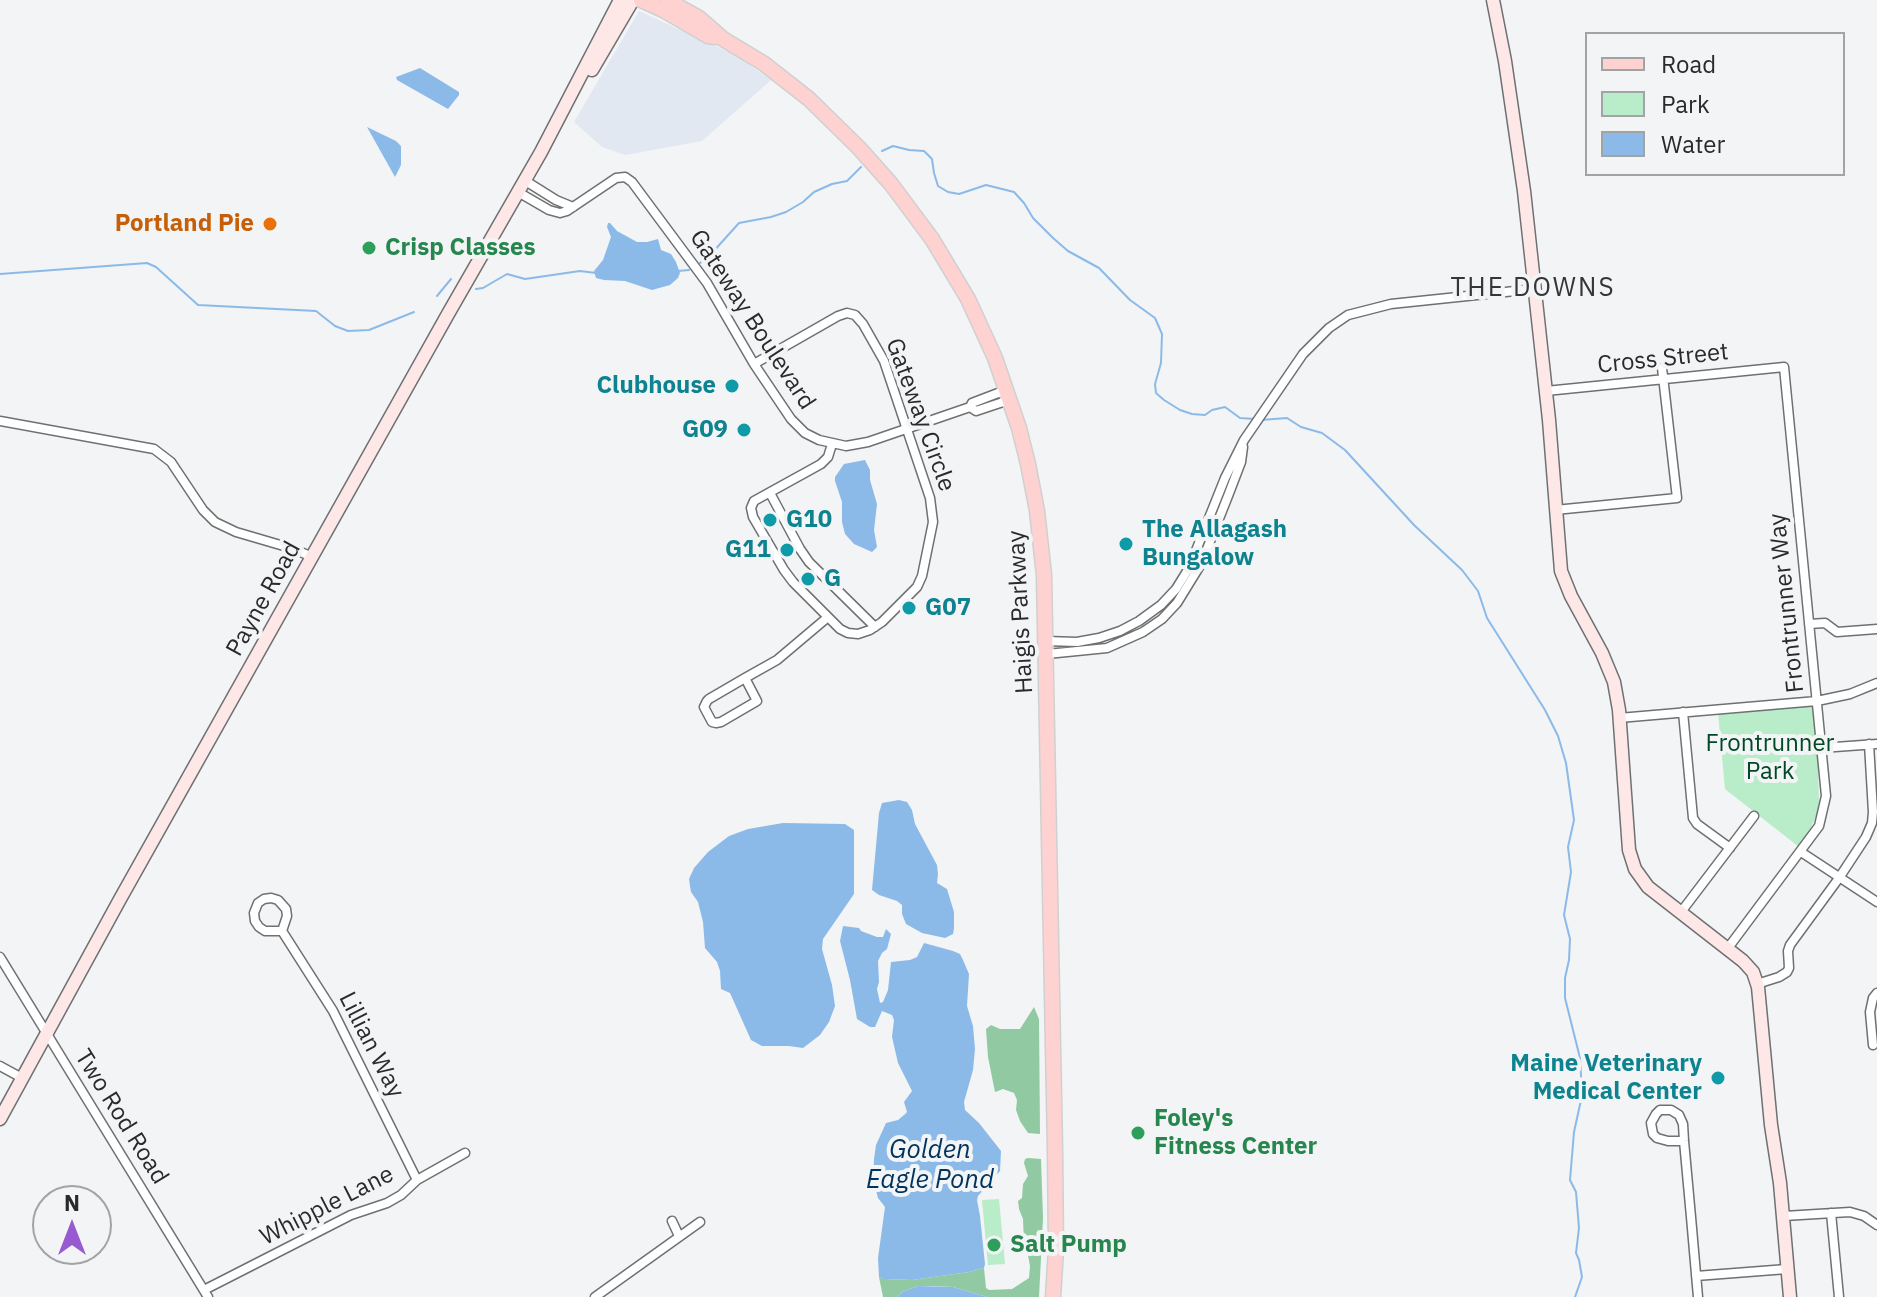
<!DOCTYPE html>
<html>
<head>
<meta charset="utf-8">
<style>
	body { margin:0 }
	#map { position:relative; width:1877px; height:1297px; overflow:hidden; background:#f2f4f6; font-family:"IBM Plex Sans",sans-serif }
	canvas { display:block }
	.legend { position:absolute; left:1585px; top:32px; width:260px; height:144px; box-sizing:border-box; background:#f2f4f6; border:2px solid #a2a3a5; margin:0; padding:10px 14px; list-style:none; font-size:24px; color:#292a2b }
	.legend li { display:flex; align-items:center; gap:16px; height:40px }
	.legend b { width:40px; border:2px solid #a2a3a5 }
	.north { position:absolute; left:32px; top:1185px; width:80px; height:80px; box-sizing:border-box; background:#f2f4f6; border:2px solid #a2a3a5; border-radius:50%; rotate:0deg; font-size:22px; font-weight:700; line-height:32px; text-align:center; color:#292a2b }
	.north::after { content:''; display:block; margin:auto; width:28px; height:36px; background:#975ad0; clip-path:polygon(50% 0,100% 100%,50% 72%,0 100%) }
</style>
</head>
<body>
<div id="map">
<canvas width="1877" height="1297"></canvas>
<ul class="legend">
<li><b style="height:10px;background:#fdd2d0"></b>Road</li>
<li><b style="height:22px;background:#b9ecc8"></b>Park</li>
<li><b style="height:22px;background:#8cbae8"></b>Water</li>
</ul>
<div class="north">N</div>
</div>
<script>
const g = document.querySelector('canvas').getContext('2d');
g.lineJoin = 'round';
function fill(path, color) { g.fillStyle = color; g.fill(path, 'evenodd'); }
const toPath = rows => new Path2D(rows.map(r => 'M' + r).join(''));
function strokePath(path, color, width, dash) { g.strokeStyle = color; g.lineWidth = width; g.lineCap = dash ? 'butt' : 'round'; g.setLineDash(dash || []); g.stroke(path); }
function drawText(font, color, halo, rows, align = 'center') {
  g.font = font + ' "IBM Plex Sans",sans-serif'; g.lineWidth = 8; g.setLineDash([]); g.textBaseline = 'middle'; g.strokeStyle = halo; g.fillStyle = color; for (const [text, x, y, turn = 0] of rows) {
    g.save(); g.translate(x, y); g.rotate((+turn || 0) * Math.PI / 180); g.textAlign = isNaN(turn) ? turn : align; if (halo) g.strokeText(text, 0, 0); g.fillText(text, 0, 0); g.restore();
  }
}
const built = toPath([
	[639,11,737,56,771,80,702,141,625,155,602,147,574,122]
]);
const green = toPath([
	[1807,706,1812,707,1815,711,1820,765,1818,771,1819,803,1817,814,1806,838,1799,847,1725,789,1718,713],
	[999,1199,1005,1264,988,1265,982,1200]
]);
const forest = toPath([
	[1034,1007,1039,1019,1040,1134,1028,1133,1020,1121,1016,1110,1017,1100,1014,1093,1003,1089,995,1092,988,1057,986,1029,991,1025,1000,1029,1020,1029],
	[1028,1158,1041,1159,1043,1218,1039,1297,987,1297,953,1287,931,1286,918,1286,902,1292,897,1297,883,1297,879,1277,885,1279,912,1280,969,1272,984,1268,986,1288,989,1290,1012,1289,1029,1278,1030,1266,1027,1250,1024,1244,1023,1219,1019,1209,1018,1201,1022,1198,1023,1184,1028,1176,1024,1163,1025,1159]
]);
const water = toPath([
	[420,68,459,92,459,95,448,109,397,80,396,77],
	[367,127,396,141,401,146,401,165,395,177],
	[608,223,610,223,617,231,637,242,647,242,658,239,661,250,671,254,676,262,680,273,678,278,670,285,652,290,625,281,604,280,596,278,594,271,603,260,611,237,607,227],
	[865,460,870,470,870,480,877,504,874,530,877,547,872,552,854,544,845,534,842,522,842,502,835,481,835,477,844,464],
	[899,800,907,802,912,810,915,824,937,865,938,874,937,883,947,889,954,912,954,928,953,934,945,938,922,933,906,924,902,914,902,905,897,901,879,895,872,890,879,813,882,803],
	[783,823,845,824,854,830,854,894,823,939,822,949,832,985,835,1006,829,1022,820,1035,803,1048,789,1046,762,1046,751,1040,730,993,721,989,720,971,717,962,705,948,703,922,698,902,691,892,690,886,689,879,694,868,708,852,729,836,748,829],
	[843,926,859,928,861,931,877,937,883,937,886,929,891,934,887,949,882,953,878,961,879,982,877,989,880,1003,883,1002,888,990,891,962,910,960,917,957,924,943,953,951,960,954,963,960,969,974,967,1006,973,1026,975,1049,973,1070,964,1102,965,1110,979,1123,1001,1151,1000,1171,978,1196,977,1200,980,1216,985,1264,984,1268,969,1272,912,1280,884,1279,879,1277,878,1258,885,1207,878,1198,873,1179,874,1159,876,1145,886,1123,898,1120,904,1115,907,1112,904,1102,912,1091,898,1063,892,1037,894,1020,892,1015,882,1011,875,1027,870,1027,857,1019,850,980,840,941],
	[918,1286,953,1287,987,1297,897,1297,902,1292]
]);
const stream = toPath([
	[882,151,893,146,909,150,924,151,932,159,934,173,938,186,948,192,959,194,986,185,1014,192,1024,203,1033,218,1053,238,1068,251,1099,268,1130,300,1155,318,1162,334,1161,363,1155,384,1156,393,1164,400,1180,410,1192,414,1205,415,1212,410,1225,407,1240,418,1255,419],
	[700,263,712,253,739,223,771,217,786,212,803,202,814,192,832,184,847,181,861,167],
	[678,271,689,270],
	[0,274,147,263,156,267,198,305,316,311,335,326,348,331,369,330,414,312],
	[476,289,483,288,507,274,525,279,580,271,596,273],
	[437,296,451,279],
	[1261,420,1287,418,1301,427,1322,433,1345,450,1414,525,1462,570,1478,591,1487,618,1545,710,1558,736,1566,763,1574,820,1568,847,1571,872,1564,915,1570,939,1569,960,1565,978,1565,998,1580,1058,1581,1075,1581,1100,1574,1132,1570,1180,1576,1192,1579,1228,1576,1253,1579,1260,1582,1277,1575,1297]
]);
const street = toPath([
	[524,180,556,200,573,207],
	[518,192,549,210,560,213,567,211,616,178,625,177,632,182,707,283,754,364,791,419,805,433,819,440,846,446,868,442,970,407,972,403,1006,390],
	[754,364,838,316,847,313,855,315,863,324,884,361,930,498,933,522,922,576,917,587,882,622,870,630,858,634,848,633,840,629,793,582,784,570,753,517,751,508,754,501,821,464,828,457,832,444],
	[1546,391,1784,367,1826,796,1819,826,1728,948],
	[970,407,976,411,1009,400],
	[0,421,154,449,171,462,203,510,215,522,236,532,294,549,312,557],
	[770,493,800,549,809,562,875,627],
	[1555,510,1677,498,1662,368],
	[1809,624,1825,623,1837,632,1877,629],
	[1046,641,1077,642,1099,638,1120,631,1139,621,1161,605,1176,589,1189,568,1225,478,1244,440,1303,354,1329,328,1348,315,1391,304,1534,289],
	[1047,654,1107,648,1143,632,1162,619,1177,603,1201,564,1228,496,1241,462,1243,447],
	[745,678,757,701,721,722,716,723,712,722,704,707,707,701,709,699,745,678,777,660,828,617],
	[1683,712,1693,818,1697,824,1730,848],
	[1619,718,1817,701,1850,694,1877,683],
	[1821,748,1877,744],
	[1801,852,1877,902],
	[271,898,278,900,286,909,287,916,282,931,265,931,259,927,255,921,254,913,258,903,264,899,271,898],
	[1681,912,1754,816],
	[282,931,333,1011,417,1180],
	[0,957,208,1297],
	[1757,984,1779,977,1787,972,1789,968,1788,951,1790,945,1839,878,1866,837,1872,823,1873,812,1869,744],
	[1873,1045,1870,1012,1873,998,1877,993],
	[0,1066,22,1078],
	[1684,1141,1668,1141,1657,1138,1653,1134,1651,1123,1656,1114,1660,1110,1671,1110,1679,1115,1683,1124,1684,1141,1691,1217,1698,1297],
	[1831,1213,1839,1297],
	[1784,1216,1850,1212,1864,1216,1877,1225],
	[672,1221,679,1236],
	[1696,1276,1787,1269],
	[204,1290,351,1215,387,1203,401,1195,417,1180,465,1153],
	[595,1297,700,1222]
]);
const secondary = toPath([
	[1493,0,1505,61,1524,191,1549,420,1561,571,1571,596,1602,653,1614,682,1619,710,1629,850,1635,869,1648,887,1743,961,1753,972,1758,987,1771,1125,1780,1183,1790,1297],
	[592,70,633,0],
	[0,1119,119,901,448,314,541,152,620,0]
]);
const primary = toPath([
	[641,0,663,10,708,36,715,37],
	[667,0,699,18,723,39,763,63,809,99,859,148,891,184,932,239,968,299,995,358,1019,428,1028,464,1037,511,1044,575,1055,1150,1056,1249,1053,1297]
]);
const markers = [
	[270,224,8,"#e8710a"],
	[369,248,8,"#2e9e5b"],
	[732,386,8,"#0f9aa8"],
	[744,430,8,"#0f9aa8"],
	[770,520,8,"#0f9aa8"],
	[1126,544,8,"#0f9aa8"],
	[787,550,8,"#0f9aa8"],
	[808,579,8,"#0f9aa8"],
	[909,608,8,"#0f9aa8"],
	[1718,1078,8,"#0f9aa8"],
	[1138,1133,8,"#2e9e5b"],
	[994,1245,8,"#2e9e5b"]
];
const foodNames = [
	["Portland Pie",254,224]
];
const leisureNames = [
	["Crisp Classes",385,248],
	["Foley's",1154,1119],
	["Fitness Center",1154,1147],
	["Salt Pump",1010,1245]
];
const streetNames = [
	["Gateway Boulevard",752,320,57],
	["Cross Street",1663,359,-6],
	["Gateway Circle",920,415,70],
	["Payne Road",264,599,-61],
	["Frontrunner Way",1787,603,-96],
	["Haigis Parkway",1021,612,-93],
	["Lillian Way",371,1045,63],
	["Two Rod Road",121,1117,58],
	["Whipple Lane",327,1206,-27]
];
const cultureNames = [
	["Clubhouse",716,386],
	["G09",728,430],
	["G10",786,520,"left"],
	["The Allagash",1142,530,"left"],
	["Bungalow",1142,558,"left"],
	["G11",771,550],
	["G",824,579,"left"],
	["G07",925,608,"left"],
	["Maine Veterinary",1702,1064],
	["Medical Center",1702,1092]
];
const parkNames = [
	["Frontrunner",1770,744],
	["Park",1770,772]
];
const neighbourhoodNames = [
	["THE DOWNS",1533,288]
];
const waterNames = [
	["Golden",930,1150],
	["Eagle Pond",930,1180]
];
fill(built, '#e1e8f1');
fill(green, '#b9ecc8');
fill(forest, '#91caa2');
fill(water, '#8cbae8');
strokePath(stream, '#8cbae8', 2);
strokePath(street, '#6e7072', 11);
strokePath(secondary, '#6e7072', 15);
strokePath(primary, '#d0d0d0', 17);
strokePath(street, '#fff', 8);
strokePath(secondary, '#fee8e7', 12);
strokePath(primary, '#fdd2d0', 14);
for (const [x, y, r, color] of markers) { const dot = new Path2D(); dot.arc(x, y, r, 0, 2 * Math.PI); g.fillStyle = color; g.fill(dot); strokePath(dot, '#f2f4f6', 3); }
drawText('bold 24px', '#c56008', '#f2f4f6', foodNames, 'right');
drawText('bold 24px', '#27864d', '#f2f4f6', leisureNames, 'left');
drawText('24px', '#292a2b', '#f2f4f6', streetNames);
drawText('bold 24px', '#0d838f', '#f2f4f6', cultureNames, 'right');
drawText('24px', '#014925', '#f2f4f6', parkNames);
g.letterSpacing = '2px';
drawText('26px', '#353638', '#f2f4f6', neighbourhoodNames);
g.letterSpacing = '0px';
drawText('italic 26px', '#00345e', '#f2f4f6', waterNames);
</script>
</body>
</html>
